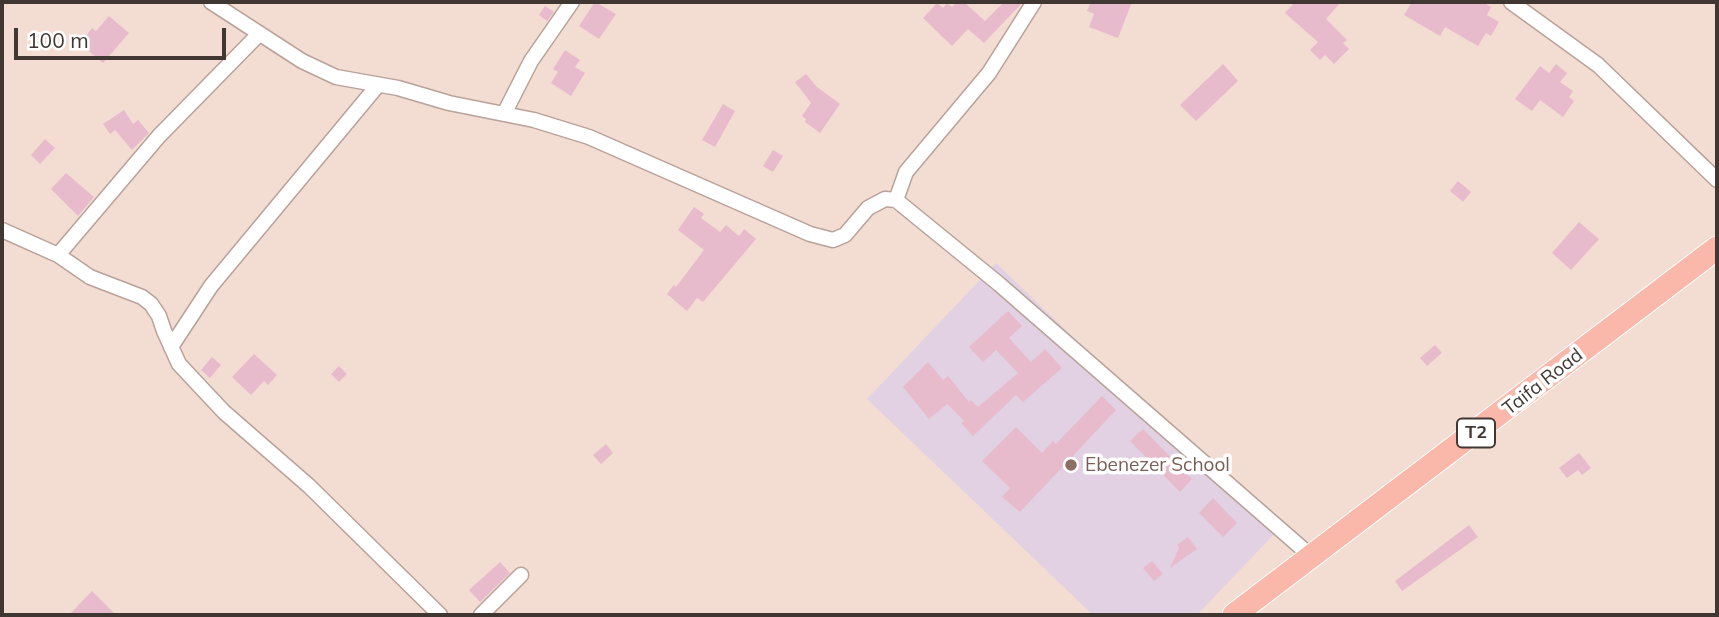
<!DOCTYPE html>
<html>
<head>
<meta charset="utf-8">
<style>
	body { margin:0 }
	#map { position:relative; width:1719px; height:617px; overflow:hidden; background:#f3dcd2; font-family:Mulish,sans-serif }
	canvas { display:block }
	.frame { position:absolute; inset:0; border:4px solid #403733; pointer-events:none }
	.scale { position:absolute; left:14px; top:28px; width:212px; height:32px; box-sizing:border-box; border:4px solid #403733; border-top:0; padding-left:9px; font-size:21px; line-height:24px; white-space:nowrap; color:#403733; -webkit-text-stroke:5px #fff; paint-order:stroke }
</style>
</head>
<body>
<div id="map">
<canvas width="1719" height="617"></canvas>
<div class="frame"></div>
<div class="scale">100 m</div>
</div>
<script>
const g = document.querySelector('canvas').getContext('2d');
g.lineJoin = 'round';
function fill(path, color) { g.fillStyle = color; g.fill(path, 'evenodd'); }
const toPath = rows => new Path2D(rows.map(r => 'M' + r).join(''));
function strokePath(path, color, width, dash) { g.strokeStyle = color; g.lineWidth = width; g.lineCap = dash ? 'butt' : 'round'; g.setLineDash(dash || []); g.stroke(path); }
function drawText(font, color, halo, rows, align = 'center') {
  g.font = font + ' Mulish,sans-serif'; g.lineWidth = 7; g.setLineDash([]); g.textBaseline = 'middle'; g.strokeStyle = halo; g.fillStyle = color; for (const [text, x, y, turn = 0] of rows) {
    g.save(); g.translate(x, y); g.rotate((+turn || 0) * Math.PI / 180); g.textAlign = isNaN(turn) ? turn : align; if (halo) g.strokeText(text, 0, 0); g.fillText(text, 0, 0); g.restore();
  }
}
const education = toPath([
	[996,263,1276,532,1197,615,1093,615,867,399]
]);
const building = toPath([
	[595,2,616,14,599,39,579,26],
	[957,2,964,2,985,21,1004,2,1023,2,984,43,968,29,952,46,923,18,937,3,943,8,947,3,952,7],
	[1091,2,1132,2,1118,38,1089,27,1094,14,1087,11],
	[1295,2,1341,2,1326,19,1347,40,1343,43,1349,49,1334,64,1325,55,1320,60,1310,50,1318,42,1285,13],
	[1412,2,1483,2,1491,7,1487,15,1499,22,1491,36,1486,33,1478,46,1445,27,1440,36,1404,15],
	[545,6,554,12,547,21,539,15],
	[109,16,129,33,103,63,80,44,92,28,96,31],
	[565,50,580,60,575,67,585,73,571,96,551,83,558,72,553,69],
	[1223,64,1238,81,1196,121,1180,105],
	[1556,64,1567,73,1560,82,1573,91,1569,97,1574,101,1563,117,1540,100,1532,111,1515,99,1540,66,1549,73],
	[806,74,817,87,840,104,820,133,805,122,806,119,802,116,811,103,795,82],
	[723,104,735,111,715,147,702,140],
	[124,110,133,124,138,120,149,133,132,150,115,130,110,134,103,124],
	[45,139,55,148,40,164,31,155],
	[773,150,783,156,773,172,763,166],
	[66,173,94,197,78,216,51,189],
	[1458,181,1471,192,1463,202,1450,191],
	[694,207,704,214,701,218,720,232,726,225,739,236,744,229,756,239,703,302,697,298,687,311,667,294,674,285,676,287,704,250,678,230],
	[1579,222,1599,239,1571,270,1552,253],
	[1008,311,1022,326,1009,338,1031,362,1045,349,1062,368,1023,402,1016,395,973,436,961,423,964,421,947,404,929,419,903,387,928,362,943,380,948,376,969,402,971,400,978,407,1018,373,996,350,983,362,969,347],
	[1435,345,1442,353,1427,366,1420,358],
	[254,354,277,375,268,385,264,381,251,395,232,377],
	[212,357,221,365,210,378,201,370],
	[339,366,347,374,339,382,331,374],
	[1102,396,1116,410,1020,512,1002,497,1010,488,982,461,1016,427,1042,453,1053,441,1056,444],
	[1143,429,1192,479,1180,492,1130,441],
	[606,444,613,453,601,464,593,455],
	[1579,453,1591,468,1582,475,1578,470,1567,478,1559,468],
	[1213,498,1237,523,1223,537,1199,513],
	[1469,525,1478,537,1402,591,1395,581],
	[1188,537,1197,549,1170,568,1179,548,1177,545],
	[1152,561,1163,574,1154,581,1143,568],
	[500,562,510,573,480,602,469,590],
	[92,591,116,615,69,615]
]);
const minor = toPath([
	[211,2,302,61,336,77,398,88,449,103,534,120,589,137,810,234,833,240,845,235,868,208,885,199,896,200,999,284,1312,557],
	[1511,2,1598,65,1717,180],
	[504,114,531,61,572,2],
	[896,200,906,172,989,73,1034,2],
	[2,230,58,255,90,277,142,297,151,304,159,316,164,331,179,364,224,412,309,486,440,615],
	[58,255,159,136,259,34],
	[171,347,211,286,378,85],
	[481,615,521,575]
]);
const trunk = toPath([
	[1234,615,1717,248]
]);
const markers = [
	[1071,465,7,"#8d6e63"]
];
const shields = [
	[1476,433,38]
];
const shieldNames = [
	["T2",1476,433]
];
const streetNames = [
	["Taifa Road",1543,382,-38]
];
const educationNames = [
	["Ebenezer School",1085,465]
];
fill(education, '#e2d1e3');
fill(building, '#e7bbcc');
strokePath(minor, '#b8a299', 17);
strokePath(trunk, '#fff', 25);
strokePath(minor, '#fff', 14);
strokePath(trunk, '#fab8ab', 23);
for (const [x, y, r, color] of markers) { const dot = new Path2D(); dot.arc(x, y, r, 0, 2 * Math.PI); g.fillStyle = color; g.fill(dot); strokePath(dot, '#fff', 2.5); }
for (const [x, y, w] of shields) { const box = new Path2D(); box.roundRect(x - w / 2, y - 14.5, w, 29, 5); g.fillStyle = '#fff'; g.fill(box); strokePath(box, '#403733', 2); }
drawText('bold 18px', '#403733', null, shieldNames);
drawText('19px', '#403733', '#fff', streetNames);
drawText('19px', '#785e54', '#fff', educationNames, 'left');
</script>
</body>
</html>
